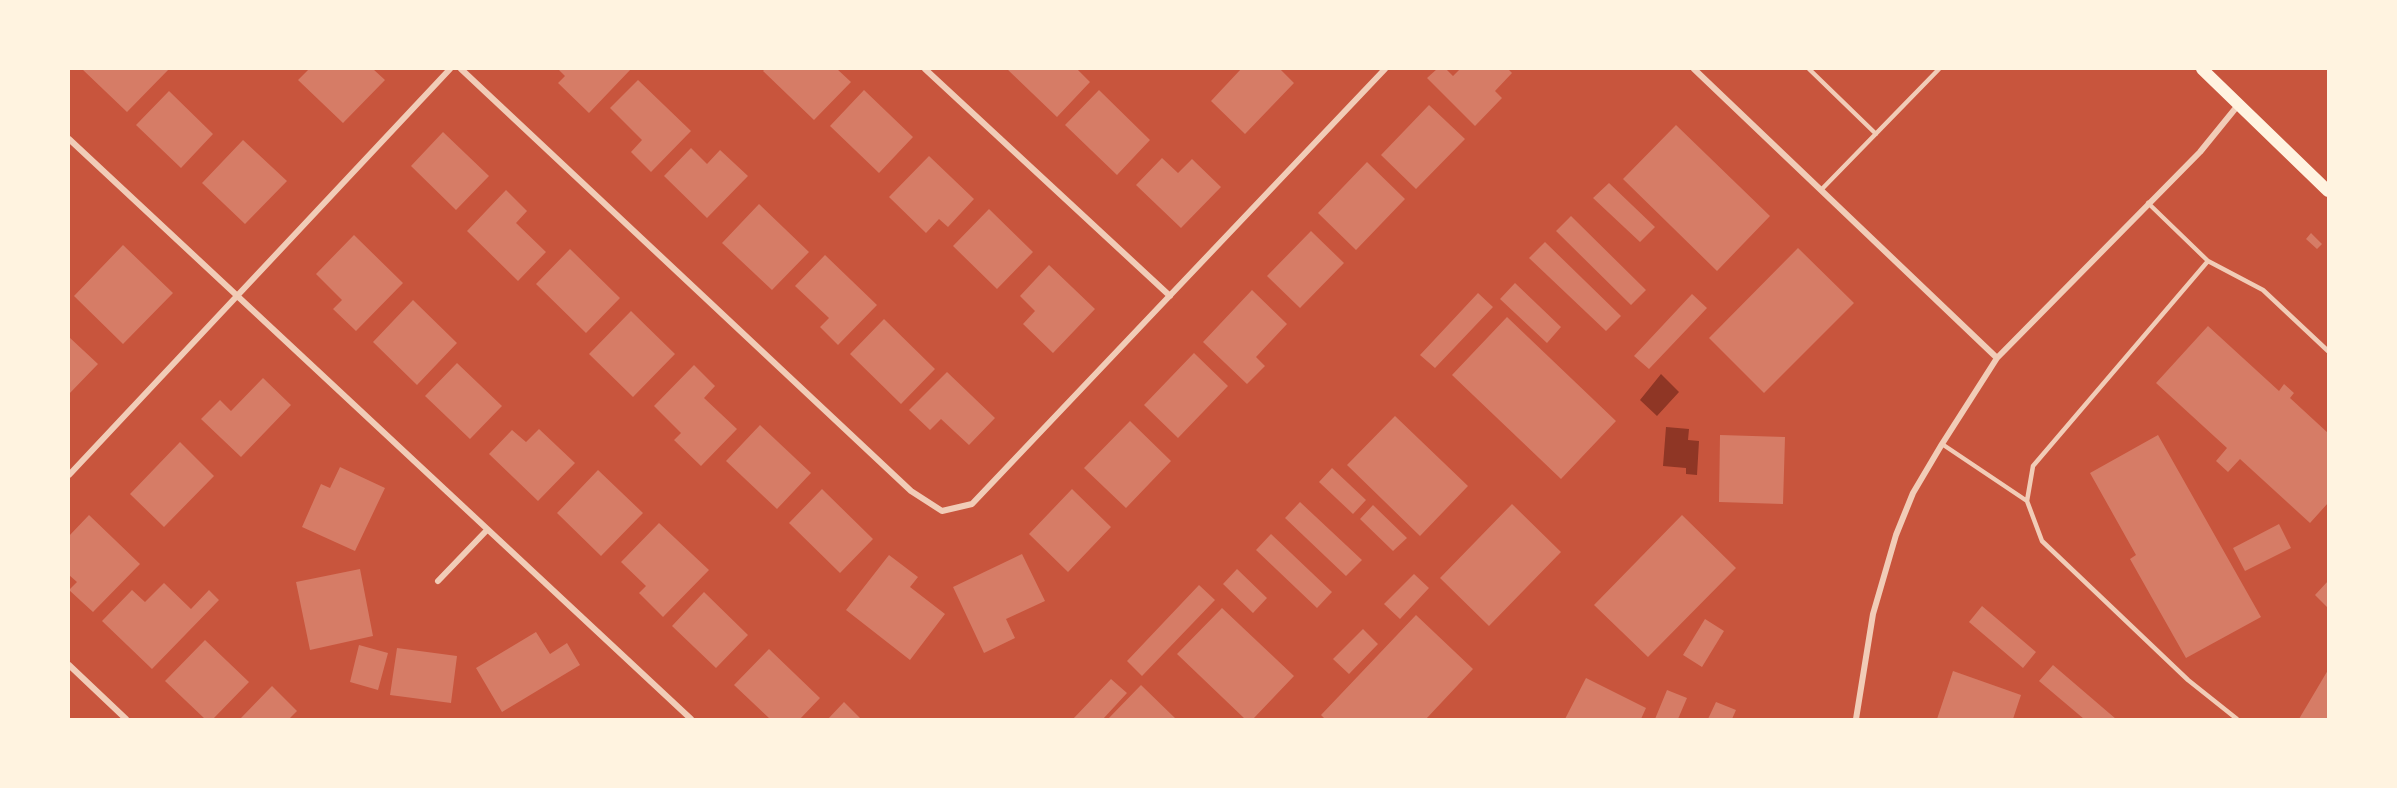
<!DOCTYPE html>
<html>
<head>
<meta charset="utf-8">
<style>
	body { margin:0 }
	#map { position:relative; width:2397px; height:788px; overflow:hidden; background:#c8553d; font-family:"Varela Round",sans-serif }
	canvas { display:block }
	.frame { position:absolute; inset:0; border:70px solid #fff3e0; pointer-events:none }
</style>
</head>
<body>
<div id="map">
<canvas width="2397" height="788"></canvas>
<div class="frame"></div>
</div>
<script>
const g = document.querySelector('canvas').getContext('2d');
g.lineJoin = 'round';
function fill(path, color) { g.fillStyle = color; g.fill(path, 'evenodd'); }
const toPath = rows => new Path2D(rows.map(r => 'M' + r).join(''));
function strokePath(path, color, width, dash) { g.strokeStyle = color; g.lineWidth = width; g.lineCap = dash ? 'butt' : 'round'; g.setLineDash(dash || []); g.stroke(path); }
const water = toPath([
	[1661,374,1679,392,1657,416,1640,400],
	[1666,427,1689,429,1688,440,1699,441,1697,475,1686,474,1686,468,1663,466]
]);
const building = toPath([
	[82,69,169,69,127,112],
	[309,69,373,69,385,80,343,123,298,80],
	[558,69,631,69,589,113,558,83,565,76],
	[765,69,837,69,851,82,814,120,763,71],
	[1007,69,1077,69,1090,82,1057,117],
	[1241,69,1280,69,1294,83,1245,134,1211,101],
	[1437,69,1446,69,1453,76,1460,69,1508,69,1512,73,1495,91,1502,98,1475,126,1427,78],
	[638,80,691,131,651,172,631,152,642,140,610,108],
	[864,90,913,137,879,173,830,126],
	[1099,90,1150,140,1117,175,1065,125],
	[169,91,213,134,181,168,136,125],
	[1429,105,1465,139,1416,189,1381,155],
	[1676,125,1770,216,1717,271,1623,179],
	[443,132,489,176,456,210,411,166],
	[243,140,287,181,245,224,202,183],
	[691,148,707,164,720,150,748,176,707,218,664,176],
	[929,156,974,199,948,227,939,219,926,233,889,197],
	[1162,158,1178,173,1192,159,1221,187,1181,228,1136,185],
	[1367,162,1405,199,1356,250,1318,213],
	[1609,183,1655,227,1640,242,1593,198],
	[506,190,527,211,516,223,546,252,518,281,467,231],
	[759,204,809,252,772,290,722,243],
	[989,209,1033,252,997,289,953,246],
	[1571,216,1646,290,1631,305,1556,231],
	[1311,231,1344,263,1300,308,1267,276],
	[2311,233,2322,244,2317,249,2306,239],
	[354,235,403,283,356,331,333,309,342,300,316,274],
	[1545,242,1621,316,1606,331,1529,258],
	[123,245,173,293,123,344,74,296],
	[1798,248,1854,303,1764,393,1709,338],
	[570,249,620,298,586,333,536,284],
	[825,255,877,305,838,345,820,327,829,318,795,286],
	[1049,265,1095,309,1053,353,1023,324,1035,311,1020,296],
	[1515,283,1561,327,1547,343,1500,299],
	[1252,290,1287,324,1256,357,1265,366,1247,384,1203,342],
	[1478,293,1493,307,1435,368,1420,355],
	[1692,294,1707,308,1649,369,1634,356],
	[413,300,457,343,417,385,373,342],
	[631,311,675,354,633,397,589,354],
	[1507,317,1616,421,1561,479,1452,375],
	[884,319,935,369,901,404,850,354],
	[2208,326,2279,391,2284,384,2294,393,2290,398,2328,433,2328,503,2310,523,2240,459,2228,472,2216,461,2227,448,2156,383],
	[69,337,98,364,69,394],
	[1194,353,1228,386,1178,438,1144,405],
	[457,363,502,406,470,439,425,396],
	[694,365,715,386,704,398,737,429,701,466,674,440,681,433,654,406],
	[947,372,995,418,969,445,941,419,930,430,909,410],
	[263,378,291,405,241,457,201,419,220,400,231,411],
	[1395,416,1468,486,1420,536,1347,465],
	[1130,421,1171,461,1126,508,1084,468],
	[760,425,811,473,777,509,726,461],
	[539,429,575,463,538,501,489,454,512,430,526,442],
	[1720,435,1785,437,1783,504,1719,502],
	[2158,435,2261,617,2186,658,2130,559,2136,555,2090,473],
	[180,442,214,476,164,527,130,494],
	[340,467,385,488,355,551,302,527,321,484,330,488],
	[1332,468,1366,500,1353,514,1319,482],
	[598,470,643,513,601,556,557,513],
	[822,489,873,539,840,573,789,523],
	[1072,489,1111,527,1068,572,1029,534],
	[1300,502,1362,560,1346,576,1285,518],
	[1512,504,1561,552,1489,626,1440,578],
	[1373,505,1407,538,1393,551,1360,519],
	[89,515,140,564,93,612,69,590,77,582,69,575,69,536],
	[1682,515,1736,568,1648,657,1594,605],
	[659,523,709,570,663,617,639,593,646,586,621,562],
	[2279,524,2291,548,2245,571,2233,548],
	[1271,534,1332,592,1317,608,1256,550],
	[1022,554,1045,601,1006,619,1015,638,984,653,953,587],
	[889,555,918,577,910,587,945,614,910,660,846,610],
	[360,569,373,636,310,650,296,582],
	[1237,569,1267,598,1253,613,1223,584],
	[1414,574,1429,588,1400,619,1384,604],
	[2328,581,2328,608,2315,595],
	[164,583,191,609,209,590,219,600,152,669,102,621,132,590,145,602],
	[1199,585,1215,600,1142,676,1127,661],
	[704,592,748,635,716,668,672,626],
	[1982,606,2036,652,2023,668,1969,622],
	[1222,608,1294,676,1253,719,1245,719,1177,654],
	[1416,615,1473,669,1426,719,1325,719,1321,715],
	[1705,619,1724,631,1702,667,1683,655],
	[1363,629,1378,644,1349,674,1333,659],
	[536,632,550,654,567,643,580,665,502,712,476,668],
	[205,640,249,682,213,719,205,719,165,681],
	[359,645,388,653,378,690,350,682],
	[397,648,457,656,451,703,390,695],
	[769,649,820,698,800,719,770,719,734,685],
	[2053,665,2116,719,2084,719,2039,681],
	[2328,670,2328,719,2299,719],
	[1953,671,2021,695,2013,719,1937,719],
	[1586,678,1646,708,1641,719,1565,719],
	[1111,679,1127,693,1103,719,1073,719],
	[1141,685,1176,719,1108,719],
	[272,686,297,711,289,719,240,719],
	[1667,690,1687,698,1678,719,1655,719],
	[844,702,861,719,828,719],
	[1716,702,1736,710,1732,719,1708,719]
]);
const service = toPath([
	[1809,69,1876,134],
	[1821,190,1939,69],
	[2148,203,2208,261,2263,290,2328,351],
	[2208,261,2033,466,2027,501,2042,541,2188,680,2237,719],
	[1942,444,2027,501]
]);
const minor = toPath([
	[461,69,911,491,942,511,972,504,1385,69],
	[925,69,1170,296],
	[1694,69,1997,358],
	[69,139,691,719],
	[69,475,450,69],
	[438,581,487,530],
	[69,665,126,719],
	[1856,719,1873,614,1896,535,1913,493,1942,444,1997,358,2200,152,2239,104]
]);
const secondary = toPath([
	[2202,69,2328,191]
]);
fill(water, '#8f3625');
fill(building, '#d67c66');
strokePath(service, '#f1ccb7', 4.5);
strokePath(minor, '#f1ccb7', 6);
strokePath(secondary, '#fff3e0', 12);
</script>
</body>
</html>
